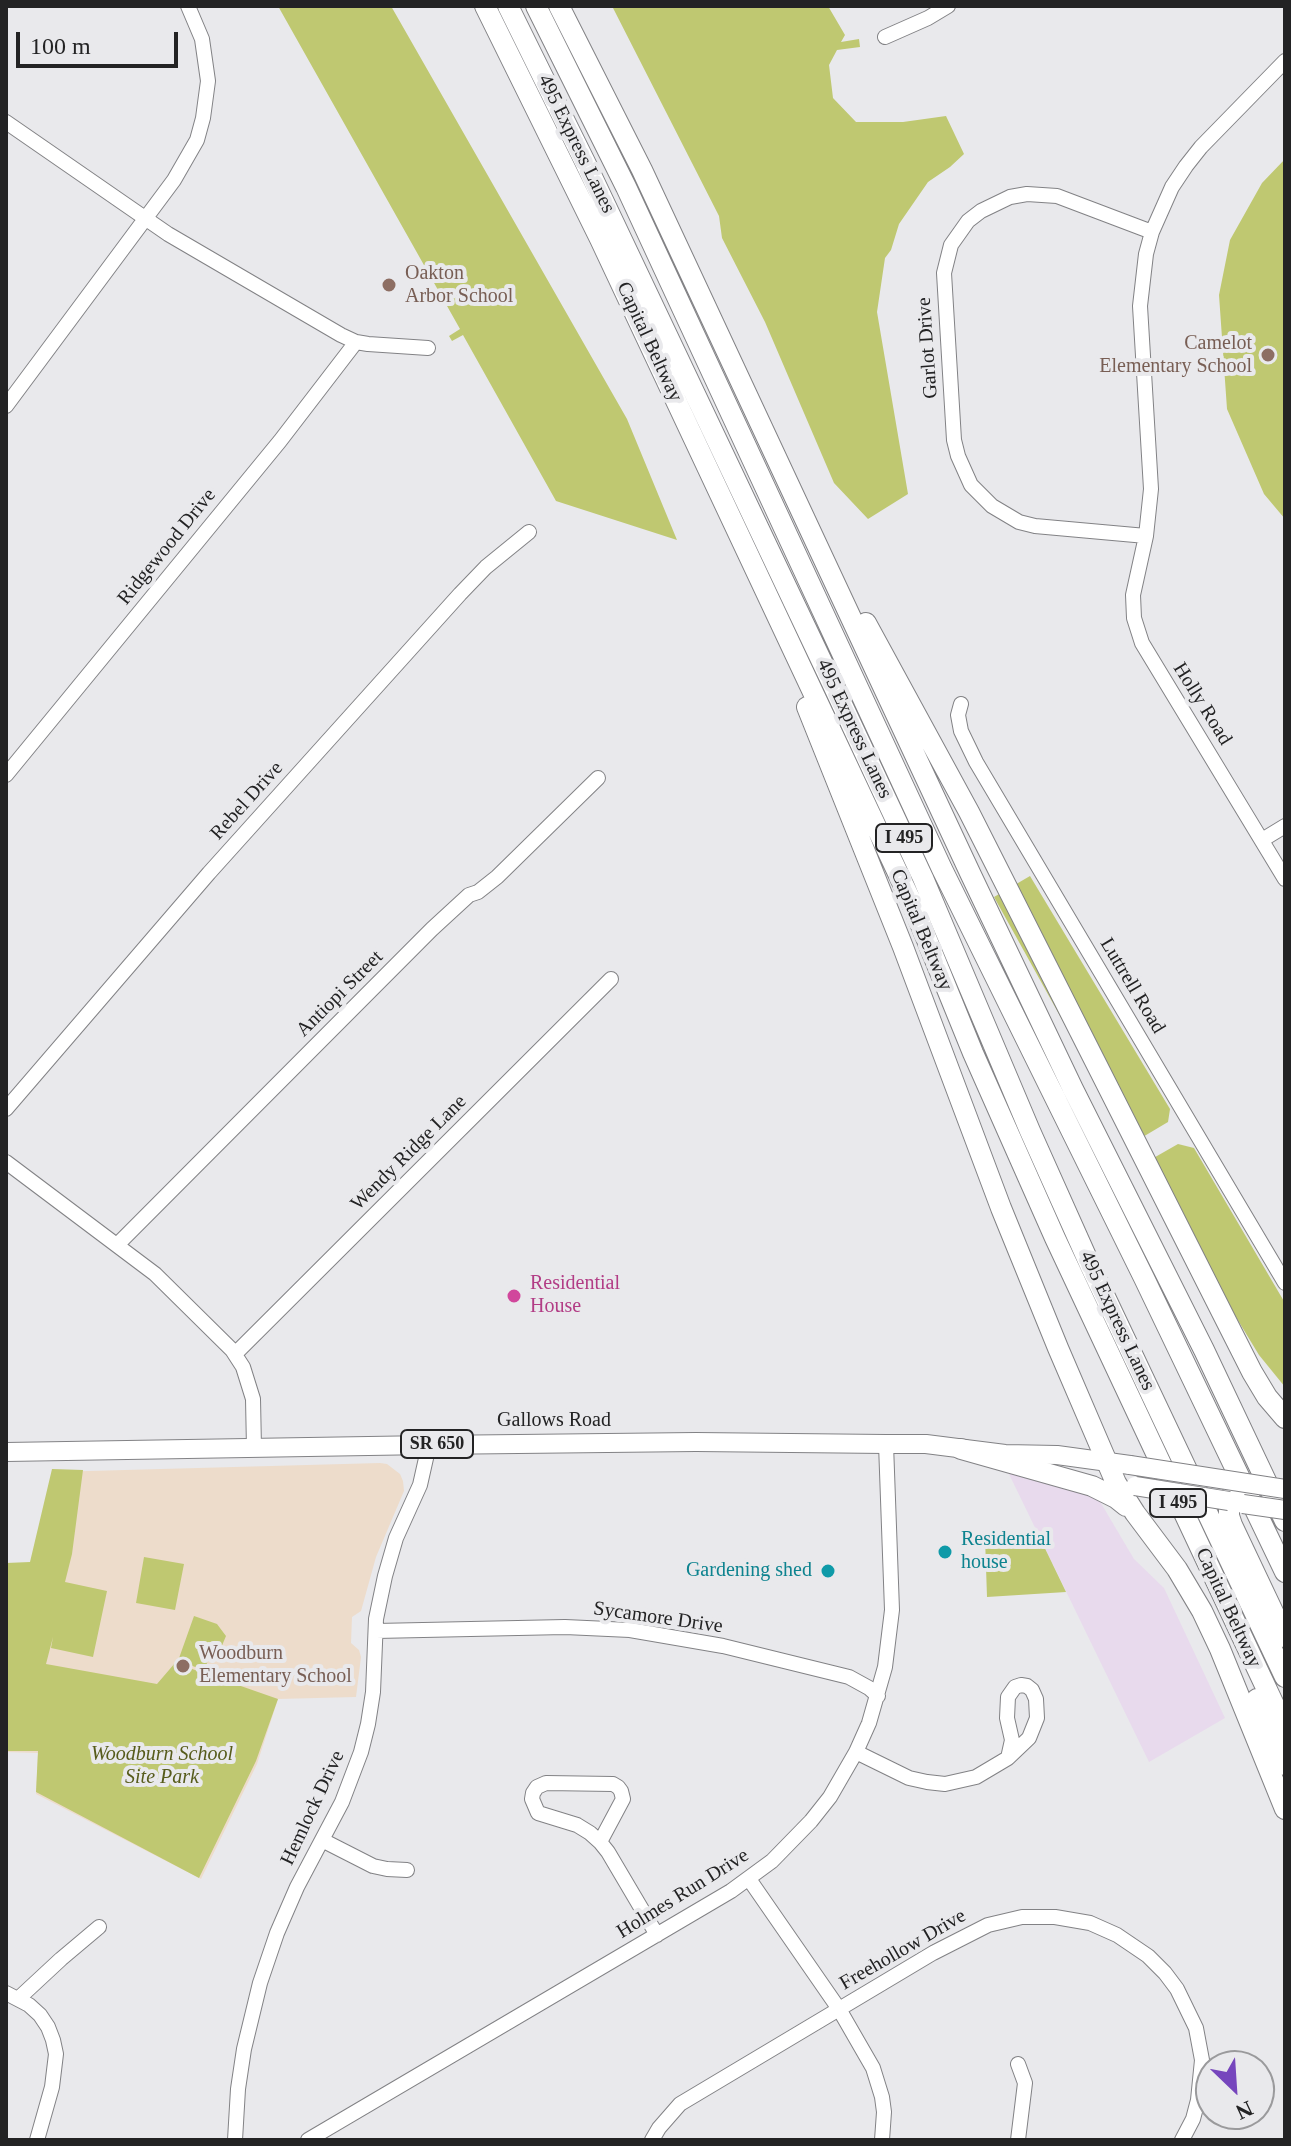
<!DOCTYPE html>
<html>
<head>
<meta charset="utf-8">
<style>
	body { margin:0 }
	#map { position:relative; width:1291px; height:2146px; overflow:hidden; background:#e9e9ec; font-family:"Times New Roman",serif }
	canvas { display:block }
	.frame { position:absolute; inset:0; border:8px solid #232324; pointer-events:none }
	.north { position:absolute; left:1195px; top:2050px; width:80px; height:80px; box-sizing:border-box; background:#e9e9ec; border:2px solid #9a9a9c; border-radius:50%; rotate:155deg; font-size:22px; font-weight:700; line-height:32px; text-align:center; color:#232324 }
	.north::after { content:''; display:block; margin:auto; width:28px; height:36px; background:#7646bd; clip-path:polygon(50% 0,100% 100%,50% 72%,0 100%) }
	.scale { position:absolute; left:16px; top:32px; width:162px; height:36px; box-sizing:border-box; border:4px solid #232324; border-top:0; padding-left:10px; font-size:24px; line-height:28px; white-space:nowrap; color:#232324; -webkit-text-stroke:6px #e9e9ec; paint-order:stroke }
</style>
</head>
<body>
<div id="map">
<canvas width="1291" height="2146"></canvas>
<div class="frame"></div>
<div class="north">N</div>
<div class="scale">100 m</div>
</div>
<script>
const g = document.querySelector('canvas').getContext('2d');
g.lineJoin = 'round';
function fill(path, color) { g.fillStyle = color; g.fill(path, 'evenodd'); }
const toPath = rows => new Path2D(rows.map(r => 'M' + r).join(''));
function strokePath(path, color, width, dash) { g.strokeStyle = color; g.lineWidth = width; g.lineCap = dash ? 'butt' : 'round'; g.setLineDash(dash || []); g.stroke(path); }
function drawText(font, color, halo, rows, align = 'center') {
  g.font = font + ' "Times New Roman",serif'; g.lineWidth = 8; g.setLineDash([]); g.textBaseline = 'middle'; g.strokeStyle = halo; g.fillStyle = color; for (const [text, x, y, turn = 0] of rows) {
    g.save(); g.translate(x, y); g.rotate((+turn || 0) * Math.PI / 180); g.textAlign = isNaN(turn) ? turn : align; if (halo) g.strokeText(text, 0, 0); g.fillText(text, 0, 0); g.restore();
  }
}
const industrial = toPath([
	[1008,1472,1095,1493,1134,1559,1164,1588,1225,1718,1149,1762]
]);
const education = toPath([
	[380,1463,387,1464,400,1474,403,1481,404,1491,376,1557,361,1611,352,1617,351,1643,359,1650,361,1657,356,1697,278,1699,257,1764,201,1879,36,1794,38,1753,6,1752,6,1577,46,1579,52,1472]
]);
const green = toPath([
	[278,6,391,6,627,419,677,540,556,501,463,335,452,341,449,336,460,329],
	[612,6,828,6,845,35,841,42,859,39,860,47,837,50,829,65,833,98,856,122,903,122,946,116,964,154,950,167,928,182,899,224,891,250,885,258,877,312,908,494,868,519,834,483,765,322,722,238,719,216],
	[1285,159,1285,519,1264,494,1227,409,1219,295,1230,240,1262,183],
	[1030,876,1170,1109,1168,1122,1131,1144,994,897],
	[1178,1144,1194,1148,1285,1303,1285,1387,1259,1355,1143,1164],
	[52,1469,83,1470,72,1554,65,1582,107,1591,93,1657,51,1648,53,1637,46,1664,157,1684,175,1663,278,1699,256,1761,199,1878,36,1792,38,1751,6,1751,6,1563,30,1562],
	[1039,1536,1066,1592,987,1597,985,1537],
	[144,1557,184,1564,175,1610,136,1603],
	[194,1616,217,1624,226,1636,218,1655,211,1654,204,1670,178,1661]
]);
const minor = toPath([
	[885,37,928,18,948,6],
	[1285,61,1201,147,1186,166,1172,187,1152,232,1146,254,1140,306,1151,489,1146,536,1133,595,1134,618,1142,643,1285,879],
	[6,122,168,234,341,335,356,342,368,344,428,348],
	[6,406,174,180,197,140,203,118,208,81,202,39,188,6],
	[1146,536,1035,526,1019,522,992,506,971,485,958,456,954,440,944,273,951,245,968,221,981,211,1010,197,1027,194,1057,196,1152,232],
	[961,704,958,715,961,731,976,762,1285,1283],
	[6,775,280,441,356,342],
	[1262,840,1285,826],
	[6,1109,209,873,460,594,486,567,529,532],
	[6,1162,155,1274,232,1350,243,1367,253,1399,254,1448],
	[117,1245,432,929,469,895,478,892,497,877,598,778],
	[235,1354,611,979],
	[376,1631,565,1627,630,1630,723,1646,849,1677,869,1688,878,1696],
	[1021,1685,1027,1686,1032,1690,1036,1699,1037,1718,1029,1738,1008,1758,1012,1740,1007,1718,1008,1697,1015,1687,1021,1685],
	[856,1752,909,1778,927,1782,945,1784,976,1777,1008,1758],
	[546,1783,613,1784,618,1787,621,1791,623,1799,600,1842,590,1833,577,1825,538,1813,532,1799,533,1793,537,1787,546,1783],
	[322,1840,373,1866,387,1869,407,1870],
	[600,1842,608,1852,657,1935],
	[749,1879,839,2009,873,2068,882,2097,884,2112,882,2140],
	[6,1993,29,2005,40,2015,48,2027,53,2040,56,2054,52,2087,37,2140],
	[19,1998,61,1959,99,1927],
	[1018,2064,1025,2083,1018,2140],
	[235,2140,238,2089,244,2049,260,1983,277,1933,297,1887,342,1802,361,1752,368,1724,373,1692,376,1619,385,1576,396,1538,420,1485,429,1445],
	[308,2140,731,1891,772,1861,811,1821,830,1797,856,1752,869,1723,885,1667,892,1610,886,1444],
	[652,2140,659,2128,680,2104,933,1953,988,1925,1022,1917,1055,1917,1090,1923,1117,1935,1148,1956,1165,1973,1177,1989,1196,2028,1202,2060,1198,2100,1193,2119,1182,2140]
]);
const major = toPath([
	[6,1452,429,1445,696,1442,886,1444,926,1444,1005,1454,1057,1455,1130,1465]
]);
const highway = toPath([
	[485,6,600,239,912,903,973,1053,1055,1238,1285,1728],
	[508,6,585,162,833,685,923,878,1030,1131,1090,1265,1285,1677],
	[536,6,626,187,942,869,1144,1278,1285,1572],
	[559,6,642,170,971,875,1073,1089,1204,1350,1285,1521],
	[866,623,969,812,1252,1372,1267,1397,1285,1418],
	[807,707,903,947,1001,1208,1058,1348,1116,1483,1135,1513,1177,1569,1202,1611,1220,1649,1285,1809],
	[961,1449,1092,1486,1116,1498,1126,1506],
	[1237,1485,1229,1501,1229,1516,1232,1525,1285,1637],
	[1257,1699,1285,1765]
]);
const majorBridge = toPath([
	[1130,1465,1285,1489],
	[1135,1486,1229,1501],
	[1243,1504,1285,1510]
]);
const markers = [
	[389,285,8,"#8d6e63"],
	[1268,355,8,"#8d6e63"],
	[514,1296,8,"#d1479c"],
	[945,1552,8,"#0f9aa8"],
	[828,1571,8,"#0f9aa8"],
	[183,1666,8,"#8d6e63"]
];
const shields = [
	[904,838,56],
	[437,1444,72],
	[1178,1503,56]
];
const shieldNames = [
	["I 495",904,838],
	["SR 650",437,1444],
	["I 495",1178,1503]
];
const streetNames = [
	["495 Express Lanes",576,144,64],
	["Capital Beltway",649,342,65],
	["Garlot Drive",928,348,-94],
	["Ridgewood Drive",167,547,-51],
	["Holly Road",1202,704,58],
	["495 Express Lanes",854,729,65],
	["Rebel Drive",247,801,-48],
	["Capital Beltway",921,930,67],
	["Luttrell Road",1132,986,59],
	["Antiopi Street",340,994,-45],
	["Wendy Ridge Lane",409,1153,-45],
	["495 Express Lanes",1117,1321,65],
	["Gallows Road",554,1421],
	["Capital Beltway",1228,1608,65],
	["Sycamore Drive",658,1618,8],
	["Hemlock Drive",313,1808,-65],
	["Holmes Run Drive",683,1894,-32],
	["Freehollow Drive",903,1950,-30]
];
const educationNames = [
	["Oakton",405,274],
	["Arbor School",405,297],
	["Camelot",1252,344,"right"],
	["Elementary School",1252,367,"right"],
	["Woodburn",199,1654],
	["Elementary School",199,1677]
];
const hotelNames = [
	["Residential",530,1284],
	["House",530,1307]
];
const cultureNames = [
	["Residential",961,1540],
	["house",961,1563],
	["Gardening shed",812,1571,"right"]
];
const parkNames = [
	["Woodburn School",162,1755],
	["Site Park",162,1778]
];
fill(industrial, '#e8daed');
fill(education, '#eddccb');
fill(green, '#bfc871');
strokePath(minor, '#828285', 16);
strokePath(major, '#828285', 20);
strokePath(highway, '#828285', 22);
strokePath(minor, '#fff', 14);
strokePath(major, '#fff', 18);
strokePath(highway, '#fff', 20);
strokePath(majorBridge, '#828285', 20, []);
strokePath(majorBridge, '#fff', 18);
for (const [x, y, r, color] of markers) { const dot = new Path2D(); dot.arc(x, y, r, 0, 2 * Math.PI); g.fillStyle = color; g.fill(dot); strokePath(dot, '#e9e9ec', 3); }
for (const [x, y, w] of shields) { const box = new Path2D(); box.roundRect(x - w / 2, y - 14, w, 28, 6); g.fillStyle = '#e9e9ec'; g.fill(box); strokePath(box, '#232324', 2); }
drawText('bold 18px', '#232324', null, shieldNames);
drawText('20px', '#232324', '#e9e9ec', streetNames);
drawText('20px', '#785e54', '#e9e9ec', educationNames, 'left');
drawText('20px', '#b23c85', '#e9e9ec', hotelNames, 'left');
drawText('20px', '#0d838f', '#e9e9ec', cultureNames, 'left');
drawText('italic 20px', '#565b1b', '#e9e9ec', parkNames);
</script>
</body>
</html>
